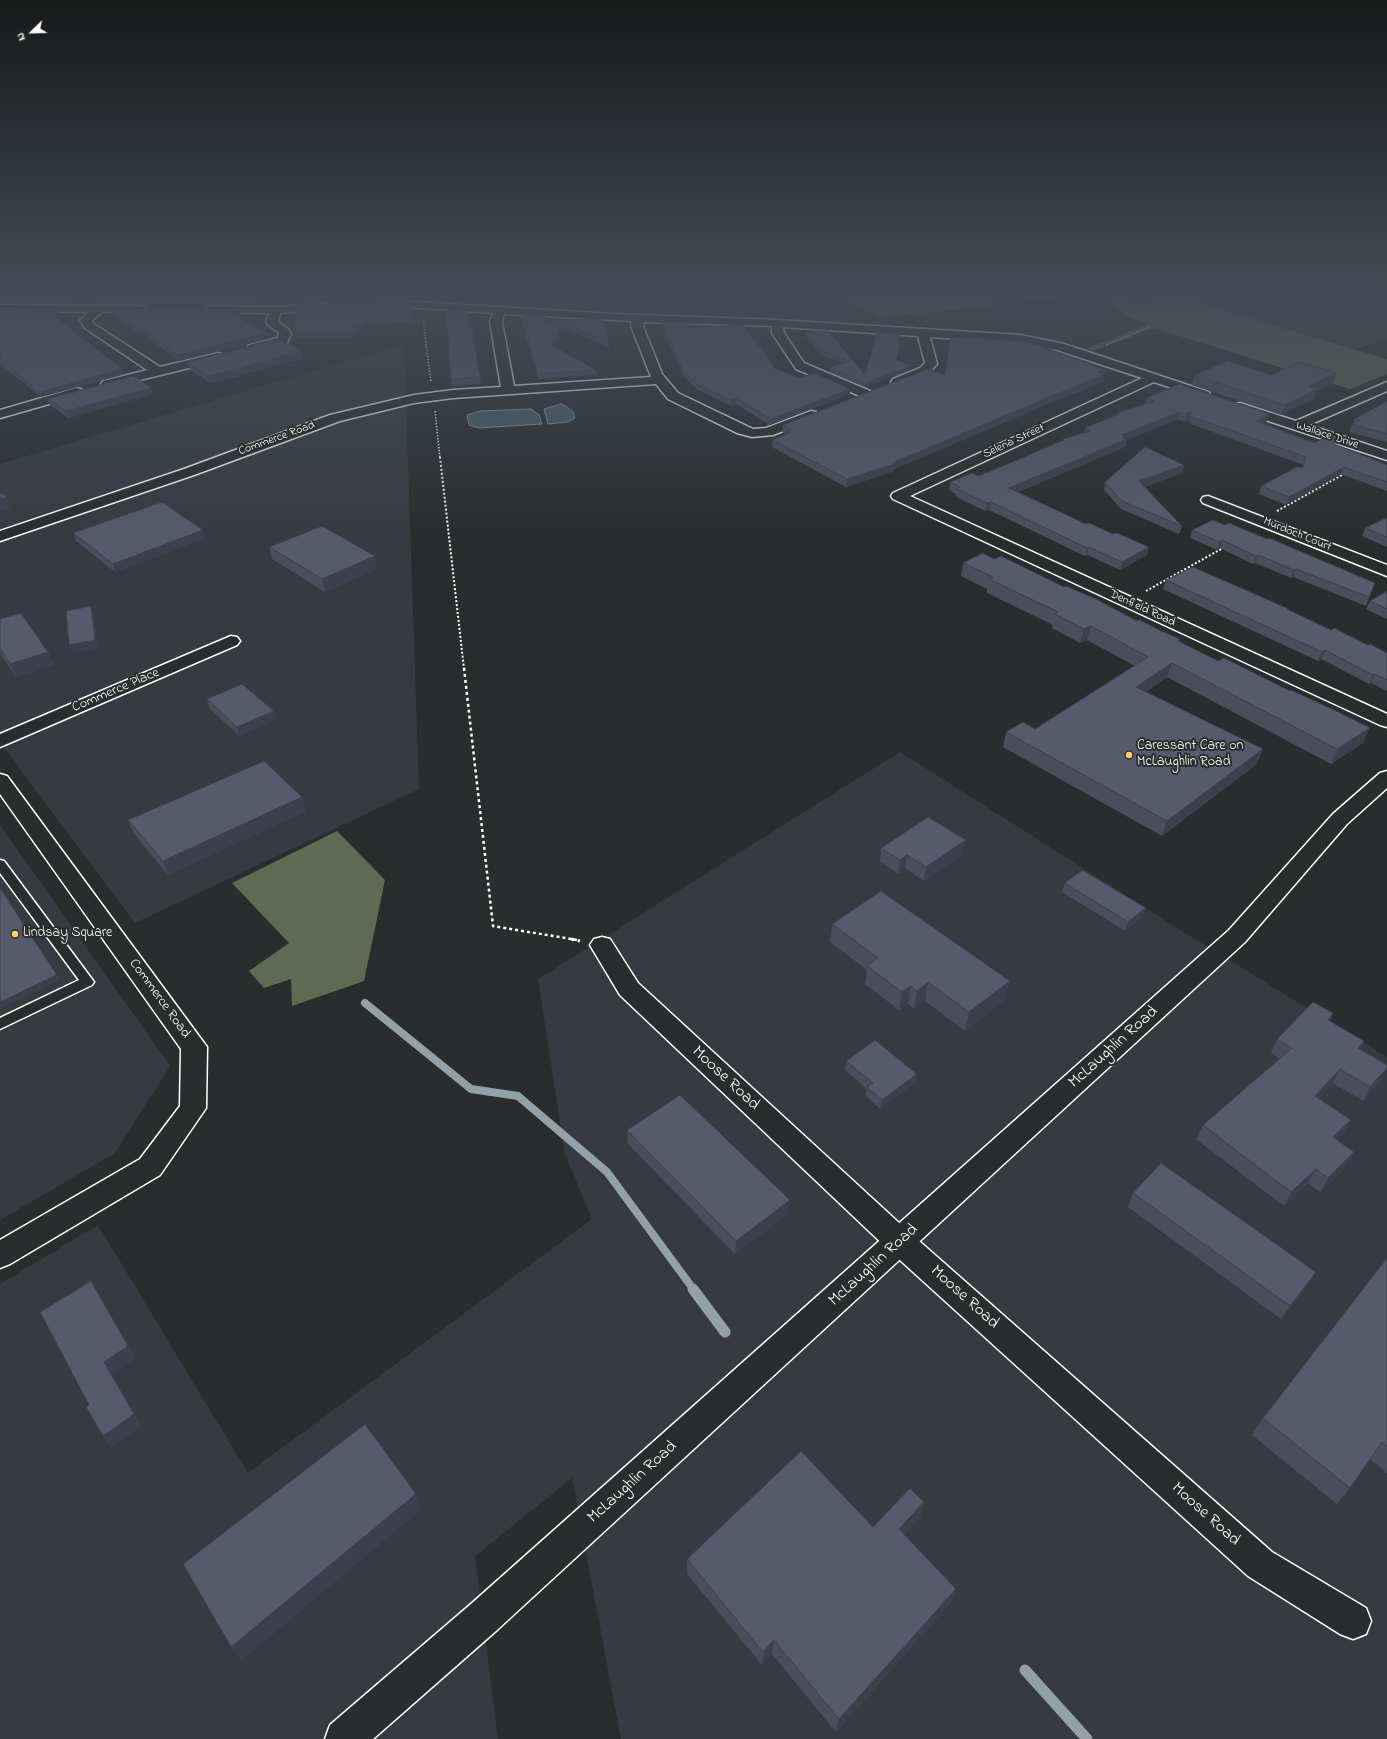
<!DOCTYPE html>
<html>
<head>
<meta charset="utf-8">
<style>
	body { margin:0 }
	#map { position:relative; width:1387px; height:1739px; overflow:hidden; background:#2a2d2e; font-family:"Indie Flower",sans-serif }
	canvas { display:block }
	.north { position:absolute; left:12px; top:12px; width:40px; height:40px; -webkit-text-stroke:3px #2a2d2e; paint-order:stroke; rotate:247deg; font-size:11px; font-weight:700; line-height:16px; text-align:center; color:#fff }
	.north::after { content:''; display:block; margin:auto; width:14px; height:18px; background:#fff; clip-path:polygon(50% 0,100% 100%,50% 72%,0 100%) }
</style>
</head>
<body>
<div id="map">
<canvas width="1387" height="1739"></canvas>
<div class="north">N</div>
</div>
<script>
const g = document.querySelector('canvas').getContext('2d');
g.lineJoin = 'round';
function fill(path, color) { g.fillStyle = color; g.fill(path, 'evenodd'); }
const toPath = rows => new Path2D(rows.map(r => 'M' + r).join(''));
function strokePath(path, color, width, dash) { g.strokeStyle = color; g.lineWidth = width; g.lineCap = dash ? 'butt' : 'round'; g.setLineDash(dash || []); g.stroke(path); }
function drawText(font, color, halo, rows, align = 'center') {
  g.font = font + ' "Indie Flower",sans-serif'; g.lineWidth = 4; g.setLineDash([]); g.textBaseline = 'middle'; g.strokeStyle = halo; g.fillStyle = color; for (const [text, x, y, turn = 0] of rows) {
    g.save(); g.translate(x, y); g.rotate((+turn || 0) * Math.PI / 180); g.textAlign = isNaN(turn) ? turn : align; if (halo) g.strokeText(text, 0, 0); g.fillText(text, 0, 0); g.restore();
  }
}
const built = toPath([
	[1169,294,1387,294,1387,338,1355,350],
	[404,344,419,789,135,923,0,742,0,464],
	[900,752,1182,931,1387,1057,1387,1739,621,1739,572,1478,475,1556,498,1739,0,1739,0,1284,98,1225,248,1473,592,1219,565,1154,538,979],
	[0,825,170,1066,115,1153,0,1220]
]);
const green = toPath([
	[832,294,923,294,943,298,941,294,1061,294,1057,301,990,298,989,306,882,317],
	[1169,294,1387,359,1387,374,1350,389,1154,328,1093,351,1086,349,1147,324,1125,316,1106,295,1139,305],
	[337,831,385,880,364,981,292,1006,291,979,264,988,249,971,289,943,232,883]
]);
const water = toPath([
	[561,404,567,407,573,412,575,418,568,422,548,424,544,409,561,404],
	[531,409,539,415,542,424,479,428,469,425,467,415,480,411,531,409]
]);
const streamFar1 = toPath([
	[365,1003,471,1089,518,1096,607,1172,694,1290]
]);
const stream = toPath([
	[693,1289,725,1332],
	[1025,1670,1087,1739]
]);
const pathFar3 = toPath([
	[423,320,431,382],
	[1106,345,1151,326],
	[435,411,440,458]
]);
const pathFar2 = toPath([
	[440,457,464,669],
	[1277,511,1344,474],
	[1146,591,1223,548]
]);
const pathFar1 = toPath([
	[464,668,493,926,577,940]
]);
const path = toPath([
	[571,939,580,941]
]);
const lane = toPath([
	[0,860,4,861,94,982,92,985,0,1029,0,1018,79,980,0,873,0,860]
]);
const street = toPath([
	[382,300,614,314,777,320,1021,335,1064,344,1209,392,1210,395,1209,398,1204,399,1154,382,910,496,1387,714,1387,727,1380,725,893,499,891,496,893,493,1142,378,1057,350,1021,343,930,337,937,364,928,374,897,386,893,385,891,382,893,379,920,368,925,363,918,336,783,327,784,333,804,363,870,391,871,394,870,397,865,398,796,369,772,333,772,326,644,322,643,326,662,374,678,393,753,429,766,428,811,411,816,412,818,415,816,418,773,435,752,437,737,433,668,399,656,384,453,398,414,403,340,421,194,475,0,541,0,531,184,469,330,415,414,395,453,390,501,387,490,322,493,313,378,305,376,303,382,300],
	[504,314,632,321,631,326,651,377,514,386,502,322,504,314],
	[328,304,334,307,332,309,280,313,278,322,288,329,291,334,287,343,253,352,249,351,247,348,249,345,278,338,279,333,266,323,269,313,210,312,204,309,210,306,275,307,328,304],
	[0,305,140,306,144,307,146,309,144,311,102,312,92,321,94,324,160,367,218,353,222,354,224,357,222,360,107,388,103,387,101,384,103,381,147,370,85,328,80,320,89,312,0,311,0,305],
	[1387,382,1387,391,1309,425,1387,451,1387,460,1235,410,1233,407,1235,404,1240,403,1296,421,1387,382],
	[76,388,81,389,82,392,81,395,0,418,0,410,76,388],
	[1208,496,1387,565,1387,576,1203,503,1201,500,1203,497,1208,496],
	[231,636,237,637,240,641,237,645,0,747,0,734,231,636],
	[0,774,7,776,207,1047,206,1108,160,1175,10,1264,0,1268,0,1240,140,1159,180,1106,181,1049,0,794,0,774],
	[602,937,610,939,638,983,910,1233,1272,1552,1366,1608,1371,1621,1366,1634,1353,1639,1340,1634,1248,1576,890,1251,620,995,590,945,594,939,602,937]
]);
const secondary = toPath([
	[1387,771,1387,788,1347,824,1245,942,497,1630,373,1739,325,1739,330,1725,471,1604,1229,930,1333,814,1380,773,1387,771]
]);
const wall = toPath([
	[0,294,79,294,69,304,0,304],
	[83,294,314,294,325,298,326,303,299,305,298,299,264,301,256,305,98,304],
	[335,294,415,294,414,301,371,298,346,301],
	[412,304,413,310,412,322,367,324,351,337,296,338,295,332],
	[0,307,58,308,59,313,55,317,125,374,41,397,0,364],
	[111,308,240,314,237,317,267,333,268,339,179,361,143,334,140,335,112,314],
	[521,316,546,321,601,318,609,343,609,348,563,327,553,346,596,370,597,375,538,379,528,343,527,343,522,320],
	[470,321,481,384,452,386,451,379],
	[663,323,690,328,747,333,760,347,774,368,799,378,850,394,770,425,736,404,731,406,698,390,683,376,663,328],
	[828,331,865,375,900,334,899,341,900,346,897,360,911,366,910,370,865,387,830,372,830,368,843,363,820,355,806,337,806,332],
	[302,358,231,378,209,383,190,369,188,362],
	[1105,370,1103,382,1037,408,1036,409,894,469,894,471,846,487,772,447,772,440,786,434,782,432,783,425,945,375],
	[1195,375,1272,375,1333,383,1316,391,1314,399,1281,415,1192,385],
	[153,394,68,418,50,405,48,399],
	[1147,398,1267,421,1263,423,1314,443,1334,444,1387,465,1387,491,1341,474,1286,505,1259,494,1261,486,1303,468,1304,465,1191,424,1189,420,1184,422,1177,419,1127,440,1125,447,1018,492,1086,524,1149,547,1147,555,1120,570,1087,555,1085,556,989,510,985,511,956,497,956,494,949,490,950,482,978,476,989,472,1062,441,1063,439,1084,433,1085,428,1117,415,1117,413,1146,404],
	[1387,401,1387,442,1349,432,1352,424,1353,423,1355,419],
	[1184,465,1182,473,1144,487,1182,526,1179,534,1121,509,1104,490,1105,482],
	[1387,519,1387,547,1362,536,1365,528],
	[1225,525,1375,583,1366,606,1293,577,1291,578,1255,563,1253,564,1220,548,1217,550,1190,538,1192,530],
	[73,533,206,538,115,572,76,541],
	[269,547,377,569,325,592,272,559],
	[994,559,1064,587,1137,621,1180,639,1180,641,1363,743,1331,764,1167,677,1146,692,1257,764,1162,836,1003,747,1006,732,1035,729,1135,666,1087,640,1080,643,1052,628,1053,625,987,593,987,589,961,576,963,563],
	[1166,580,1288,610,1331,630,1368,645,1387,653,1387,691,1371,683,1369,684,1321,659,1318,661,1163,589],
	[1387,591,1387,619,1366,609,1370,601],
	[0,619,48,652,54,665,16,677,4,659,0,661],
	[207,699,274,711,276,720,239,736,209,708],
	[306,811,168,875,134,834,128,820],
	[881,848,963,854,924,881,905,868,898,874,880,861],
	[1065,883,1142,917,1125,931,1062,892],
	[832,924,1005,999,965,1031,925,1001,914,1009,908,1004,899,1010,865,984,867,970,830,942],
	[1333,1013,1330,1021,1364,1041,1360,1049,1387,1065,1387,1069,1381,1080,1363,1101,1333,1083,1319,1098,1351,1120,1343,1134,1337,1140,1354,1152,1346,1166,1320,1192,1308,1183,1284,1206,1196,1139,1203,1125,1280,1059,1271,1053,1277,1039],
	[846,1061,917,1074,915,1083,880,1109,866,1096,867,1089,845,1070],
	[627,1130,790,1200,788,1214,735,1254,628,1144],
	[1133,1193,1308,1285,1281,1319,1128,1207],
	[1387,1259,1387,1473,1370,1459,1350,1488,1337,1504,1252,1435,1263,1418],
	[924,1502,920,1518,904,1534,956,1589,950,1603,836,1732,772,1654,762,1665,687,1574,687,1559,873,1527]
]);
const shadedWall = toPath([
	[72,294,79,294,69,304,67,299],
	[345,294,370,294,371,298,346,301],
	[413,294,415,294,414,301],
	[263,296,264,301,256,305,255,300],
	[325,298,326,303,299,305,298,300],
	[412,304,413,310,412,322,411,317],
	[58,308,59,313,53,320,51,314],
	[239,309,240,314,233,319,231,314],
	[366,319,367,324,351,337,350,332],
	[563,322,563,327,551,350,551,345],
	[141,329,143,334,140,335,139,330],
	[267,333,268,339,179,361,177,355],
	[300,351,302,358,231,378,209,383,207,376],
	[911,366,910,370,865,387,865,383],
	[123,369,125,374,41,397,39,392],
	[1105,370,1103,382,1037,408,1036,409,894,469,894,471,846,487,847,479,892,463,1036,402,1098,372],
	[1336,373,1333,383,1316,391,1314,399,1281,415,1285,405,1309,386],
	[151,388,153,394,68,418,66,411],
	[850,389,850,394,770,425,771,419],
	[736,398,736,404,731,406,731,400],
	[1179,412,1177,419,1127,440,1125,447,1008,496,1009,488,1122,435],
	[1191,412,1189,420,1184,422,1186,414],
	[1270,414,1267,421,1254,428,1256,421],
	[1184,465,1182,473,1137,489,1139,481],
	[1344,467,1341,474,1286,505,1289,497],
	[7,497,11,508,0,512,0,499],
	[991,502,989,510,985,511,987,503],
	[203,530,206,538,115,572,113,564],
	[1222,540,1220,548,1217,550,1219,542],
	[1089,547,1087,555,1085,556,1087,548],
	[1149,547,1147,555,1120,570,1122,562],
	[1258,555,1255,563,1253,564,1256,556],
	[375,556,377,569,325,592,322,579],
	[1296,569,1293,577,1291,578,1294,570],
	[91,606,94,615,98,648,72,653,69,645],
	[1091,626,1087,640,1080,643,1084,629],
	[0,650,4,659,0,661],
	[1325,650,1321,659,1318,661,1322,652],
	[48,652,54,665,16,677,10,664],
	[1172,663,1167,677,1132,701,1136,687],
	[1375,674,1371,683,1369,684,1373,675],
	[274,711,276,720,239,736,237,727],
	[1370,728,1363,743,1331,764,1337,749],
	[1263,749,1257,764,1162,836,1167,821],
	[302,797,306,811,168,875,163,861],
	[966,840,963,854,924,881,926,867],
	[907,855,905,868,898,874,900,860],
	[1146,908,1142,917,1125,931,1128,922],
	[57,975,60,980,0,1008,0,1002],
	[1010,981,1005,999,965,1031,969,1012],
	[928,982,925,1001,914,1009,917,991],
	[911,986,908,1004,899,1010,902,992],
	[1333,1013,1326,1027,1328,1020],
	[1364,1041,1356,1055,1358,1048],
	[1387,1068,1387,1069,1381,1080,1363,1101,1370,1087],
	[1340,1069,1333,1083,1308,1110,1315,1096],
	[917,1074,915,1083,880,1109,882,1100],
	[1351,1120,1343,1134,1325,1151,1333,1137],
	[1354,1152,1346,1166,1320,1192,1328,1178],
	[1316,1169,1308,1183,1284,1206,1291,1192],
	[790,1200,788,1214,735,1254,736,1241],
	[1316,1272,1308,1285,1281,1319,1290,1306],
	[91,1281,136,1358,112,1374,142,1426,111,1448,103,1436,104,1362],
	[416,1494,421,1510,241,1661,231,1647],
	[924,1502,920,1518,894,1544,899,1529],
	[956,1589,950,1603,836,1732,839,1719],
	[774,1640,772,1654,762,1665,763,1652]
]);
const building = toPath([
	[0,294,72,294,67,299,0,298,0,294],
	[89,294,314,294,325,298,298,300,299,294,263,296,255,300,97,299,89,294],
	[370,302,412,304,411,317,366,319,350,332,295,332,297,307,370,302],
	[0,307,58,308,51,314,123,369,39,392,0,360,0,307],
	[111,308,239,309,231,314,267,333,177,355,141,329,139,330,111,308],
	[468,309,469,321,471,321,480,377,451,379,446,310,468,309],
	[545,314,546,321,601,318,609,343,563,322,551,345,596,370,538,374,528,338,526,339,521,316,545,314],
	[687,322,690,328,743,325,747,333,749,333,754,341,756,341,760,347,761,347,774,368,799,378,814,373,850,389,771,419,736,398,731,400,698,385,683,371,663,323,687,322],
	[828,331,865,375,877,332,900,334,898,341,901,341,896,360,911,366,865,383,830,368,849,361,821,350,806,332,828,331],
	[951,337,1019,341,1038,345,1105,370,1098,372,1104,375,1036,402,1038,402,892,463,895,464,847,479,772,440,790,433,787,432,792,430,783,425,928,369,945,375,951,337],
	[279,339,300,351,229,371,207,376,188,362,279,339],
	[1228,361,1272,375,1299,362,1336,373,1309,386,1317,389,1285,405,1195,375,1228,361],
	[134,376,151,388,66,411,48,399,134,376],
	[1179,384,1270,414,1256,421,1314,443,1331,434,1336,436,1334,444,1387,465,1387,482,1344,467,1289,497,1261,486,1297,467,1303,468,1306,457,1193,417,1191,412,1186,414,1179,412,1122,435,1125,436,1123,438,1127,439,1009,488,1086,524,1089,523,1113,534,1117,533,1149,547,1122,562,1089,547,1087,548,991,502,987,503,957,489,960,487,950,482,972,473,978,476,989,472,1064,440,1063,439,1091,431,1085,428,1119,414,1117,413,1154,401,1147,398,1179,384],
	[1387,401,1387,434,1352,424,1360,420,1355,419,1387,401],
	[1145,447,1184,465,1139,481,1182,526,1122,501,1105,482,1145,447],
	[0,492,7,497,0,499,0,492],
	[162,502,203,530,113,564,73,533,162,502],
	[1386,518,1387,519,1387,537,1365,528,1386,518],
	[1213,520,1225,525,1229,523,1267,539,1269,538,1375,583,1369,597,1296,569,1294,570,1258,555,1256,556,1222,540,1219,542,1192,530,1213,520],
	[322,526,375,556,322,579,269,547,322,526],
	[983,553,994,559,1001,556,1064,587,1066,586,1096,599,1137,621,1140,620,1161,631,1180,639,1178,641,1218,661,1224,658,1290,691,1291,690,1336,711,1370,728,1337,749,1172,663,1136,687,1263,749,1167,821,1006,732,1023,722,1035,729,1148,657,1091,626,1084,629,1055,614,1058,612,989,579,993,577,963,563,983,553],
	[1193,567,1289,609,1287,609,1331,630,1334,628,1368,645,1370,644,1387,653,1387,680,1375,674,1373,675,1325,650,1322,652,1166,580,1193,567],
	[1387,591,1387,609,1370,601,1387,591],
	[91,606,95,640,69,645,66,611,91,606],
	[21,613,48,652,10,664,0,648,0,619,21,613],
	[242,684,274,711,237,727,207,699,242,684],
	[264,761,302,797,163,861,128,820,264,761],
	[928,817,966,840,926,867,907,855,900,860,881,848,928,817],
	[1082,870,1146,908,1128,922,1065,883,1082,870],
	[0,888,57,975,0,1002,0,888],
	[881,891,1010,981,969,1012,928,982,917,991,911,986,902,992,867,966,878,958,832,924,881,891],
	[1313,1002,1333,1013,1328,1020,1364,1041,1358,1048,1387,1065,1387,1068,1370,1087,1340,1069,1315,1096,1351,1120,1333,1137,1354,1152,1328,1178,1316,1169,1291,1192,1203,1125,1292,1048,1277,1039,1313,1002],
	[875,1040,917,1074,882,1100,867,1087,873,1083,846,1061,875,1040],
	[680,1095,790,1200,736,1241,627,1130,680,1095],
	[1161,1163,1316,1272,1290,1306,1133,1193,1161,1163],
	[1387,1258,1387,1446,1382,1442,1350,1488,1263,1418,1387,1258],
	[91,1281,128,1346,104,1362,134,1414,103,1436,86,1407,89,1405,40,1312,91,1281],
	[365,1424,416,1494,231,1647,183,1564,365,1424],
	[801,1451,873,1527,910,1488,924,1502,899,1529,956,1589,839,1719,774,1640,763,1652,687,1559,801,1451]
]);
const markers = [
	[1129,755,4,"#ffd166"],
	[15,934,4,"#ffd166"]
];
const farStreetnames = [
	["Wallace Drive",1327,436,18],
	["Commerce Road",277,439,-20],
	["Selena Street",1014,442,-25],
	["Murdoch Court",1297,535,22],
	["Denfield Road",1142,609,25]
];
const streetNames = [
	["Commerce Place",116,691,-23],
	["Commerce Road",159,999,54]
];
const poiNames = [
	["Caressant Care on",1137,747],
	["McLaughlin Road",1137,763],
	["Lindsay Square",23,934]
];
const nearStreetnames = [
	["McLaughlin Road",1114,1048,-42],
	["Moose Road",725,1079,43],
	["McLaughlin Road",874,1266,-42],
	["Moose Road",964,1298,42],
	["McLaughlin Road",633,1483,-42],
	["Moose Road",1205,1515,42]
];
fill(built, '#383a41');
fill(green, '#5e6b52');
fill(water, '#4a606e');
strokePath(water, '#92a0a8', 1);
strokePath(streamFar1, '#92a0a8', 8);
strokePath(stream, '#92a0a8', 11);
strokePath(lane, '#fff', 3);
strokePath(street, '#fff', 3);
strokePath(secondary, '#fff', 3);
strokePath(pathFar3, '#fff', 1.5, [1.5, 1.5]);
strokePath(pathFar2, '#fff', 2, [2, 2]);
strokePath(pathFar1, '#fff', 2.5, [3, 3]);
strokePath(path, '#fff', 3, [3.5, 3.5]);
fill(lane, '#2a2d2e');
fill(street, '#2a2d2e');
fill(secondary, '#2a2d2e');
fill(wall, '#4b4d5d');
fill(shadedWall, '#3d3f4c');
fill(building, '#575a6c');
strokePath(building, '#3d3f4c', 1);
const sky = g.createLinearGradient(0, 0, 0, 537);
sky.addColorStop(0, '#171919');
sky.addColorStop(0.55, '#444c57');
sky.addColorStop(1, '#444c5700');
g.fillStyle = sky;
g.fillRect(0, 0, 1387, 537);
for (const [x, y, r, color] of markers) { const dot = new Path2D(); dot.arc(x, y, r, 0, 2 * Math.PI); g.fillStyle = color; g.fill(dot); strokePath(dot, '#2a2d2e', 1.5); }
drawText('12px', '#fff', '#2a2d2e', farStreetnames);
drawText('14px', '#fff', '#2a2d2e', streetNames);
drawText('14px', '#fff', '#2a2d2e', poiNames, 'left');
drawText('17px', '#fff', '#2a2d2e', nearStreetnames);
</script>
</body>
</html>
